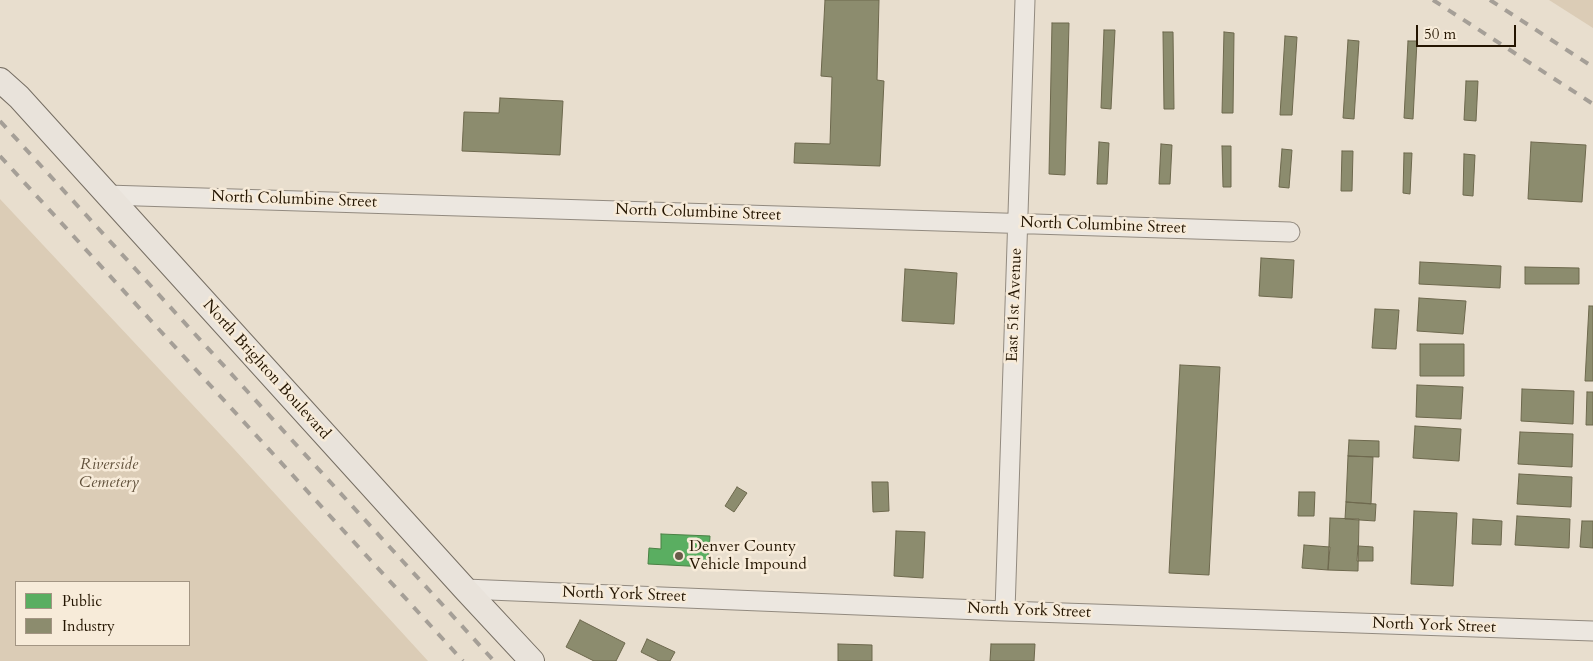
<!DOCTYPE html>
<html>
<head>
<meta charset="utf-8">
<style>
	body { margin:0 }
	#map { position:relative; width:1593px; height:661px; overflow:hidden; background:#e8dece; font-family:Cardo,serif }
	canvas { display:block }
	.legend { position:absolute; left:15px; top:581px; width:175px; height:65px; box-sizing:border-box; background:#f7ebd9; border:1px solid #a39583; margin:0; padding:6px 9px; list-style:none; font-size:15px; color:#241501 }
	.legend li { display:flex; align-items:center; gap:10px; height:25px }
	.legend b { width:25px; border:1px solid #a39583 }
	.scale { position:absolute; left:1416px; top:25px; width:100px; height:22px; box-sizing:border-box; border:2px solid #241501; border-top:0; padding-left:6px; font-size:15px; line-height:18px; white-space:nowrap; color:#241501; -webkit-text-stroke:4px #f7ebd9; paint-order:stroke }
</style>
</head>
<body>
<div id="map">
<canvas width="1593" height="661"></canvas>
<ul class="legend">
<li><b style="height:14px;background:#5aae61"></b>Public</li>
<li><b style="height:14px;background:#8c8c6e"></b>Industry</li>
</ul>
<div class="scale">50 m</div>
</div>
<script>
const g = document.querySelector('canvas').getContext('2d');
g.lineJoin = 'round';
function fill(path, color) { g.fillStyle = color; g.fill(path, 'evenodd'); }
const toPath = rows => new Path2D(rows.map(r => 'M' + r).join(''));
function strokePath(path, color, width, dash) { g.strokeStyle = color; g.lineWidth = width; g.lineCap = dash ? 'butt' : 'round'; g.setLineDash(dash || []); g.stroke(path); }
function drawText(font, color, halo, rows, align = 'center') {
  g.font = font + ' Cardo,serif'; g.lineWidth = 5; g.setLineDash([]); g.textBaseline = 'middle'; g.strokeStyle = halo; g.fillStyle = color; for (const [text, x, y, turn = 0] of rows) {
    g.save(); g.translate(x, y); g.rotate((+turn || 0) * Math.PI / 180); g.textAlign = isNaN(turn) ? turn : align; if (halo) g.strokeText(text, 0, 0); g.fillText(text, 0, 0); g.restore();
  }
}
const green = toPath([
	[1549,0,1593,0,1593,28],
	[0,199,234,449,428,661,0,661],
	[189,582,189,645,16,645,16,582]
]);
const public = toPath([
	[661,534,710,536,708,567,648,564,649,548,661,549,661,534]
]);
const industry = toPath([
	[825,0,879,0,877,80,884,81,880,166,794,163,795,143,830,144,832,77,821,76,825,0],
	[1052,23,1069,23,1065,175,1049,174,1052,23],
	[1104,30,1115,30,1111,109,1101,108,1104,30],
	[1163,32,1173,32,1174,109,1164,109,1163,32],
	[1224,32,1234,33,1233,113,1222,113,1224,32],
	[1285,36,1297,37,1292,115,1280,115,1285,36],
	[1348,40,1359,41,1354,119,1343,118,1348,40],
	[1408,41,1417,41,1413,119,1404,118,1408,41],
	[1466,81,1478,81,1476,121,1464,120,1466,81],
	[500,98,563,101,560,155,462,151,464,112,499,113,500,98],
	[1099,142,1109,143,1107,184,1097,184,1099,142],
	[1531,142,1586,145,1582,202,1528,199,1531,142],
	[1161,144,1172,145,1170,184,1159,184,1161,144],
	[1222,146,1231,146,1231,187,1223,187,1222,146],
	[1282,149,1292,150,1289,188,1279,187,1282,149],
	[1342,151,1353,151,1352,191,1341,191,1342,151],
	[1404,153,1412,153,1410,194,1403,193,1404,153],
	[1464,154,1475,155,1473,196,1463,195,1464,154],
	[1261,258,1294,260,1292,298,1259,296,1261,258],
	[1420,262,1501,266,1500,288,1419,284,1420,262],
	[1525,267,1579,268,1579,284,1525,284,1525,267],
	[905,269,957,273,954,324,902,321,905,269],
	[1419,298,1466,301,1463,334,1417,331,1419,298],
	[1589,306,1593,306,1593,381,1585,381,1589,306],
	[1375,309,1399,310,1396,349,1372,348,1375,309],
	[1420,344,1464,344,1464,376,1420,376,1420,344],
	[1180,365,1220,367,1209,575,1169,573,1180,365],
	[1417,385,1463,387,1461,419,1416,417,1417,385],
	[1522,389,1574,391,1573,424,1521,421,1522,389],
	[1587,392,1593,392,1593,425,1586,425,1587,392],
	[1415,426,1461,429,1459,461,1413,458,1415,426],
	[1520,432,1573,434,1572,467,1518,464,1520,432],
	[1349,440,1379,441,1379,457,1348,456,1349,440],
	[1348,456,1373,457,1371,504,1346,502,1348,456],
	[1519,474,1572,477,1571,507,1517,504,1519,474],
	[872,482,888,482,889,511,873,512,872,482],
	[737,487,747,493,734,512,725,506,737,487],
	[1299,492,1315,492,1314,516,1298,516,1299,492],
	[1346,502,1376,504,1375,521,1345,519,1346,502],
	[1414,511,1457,513,1453,586,1411,584,1414,511],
	[1517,516,1570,519,1569,548,1515,545,1517,516],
	[1330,518,1359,519,1358,571,1328,570,1330,518],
	[1473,519,1502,521,1501,545,1472,544,1473,519],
	[1582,521,1593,521,1593,548,1580,547,1582,521],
	[896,531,925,532,923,578,894,576,896,531],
	[1304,545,1330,547,1328,570,1302,568,1304,545],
	[1358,546,1373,547,1373,561,1357,561,1358,546],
	[580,620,625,643,616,661,594,661,566,647,580,620],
	[647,639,675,652,670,661,659,661,641,652,647,639],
	[838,644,872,645,872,661,838,661,838,644],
	[991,644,1035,644,1034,661,990,661,991,644]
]);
const minor = toPath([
	[107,195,1290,232],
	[465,589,1005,611,1593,631],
	[1005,611,1025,0]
]);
const major = toPath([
	[0,80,19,97,465,589,532,661]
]);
const rail = toPath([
	[1433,0,1593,104],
	[1490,0,1593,67],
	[0,121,494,661],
	[0,156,463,661]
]);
const markers = [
	[679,556,5,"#695b49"]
];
const streetNames = [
	["North Columbine Street",294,200,2],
	["North Columbine Street",698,213,2],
	["North Columbine Street",1103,226,2],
	["East 51st Avenue",1015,305,-88],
	["North Brighton Boulevard",266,370,48],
	["North York Street",624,595,2],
	["North York Street",1029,611,2],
	["North York Street",1434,626,2]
];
const parkNames = [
	["Riverside",109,465],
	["Cemetery",109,483]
];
const poiNames = [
	["Denver County",689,547],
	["Vehicle Impound",689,565]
];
fill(green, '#dbccb6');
fill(public, '#5aae61');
strokePath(public, '#4a8044', 1);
fill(industry, '#8c8c6e');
strokePath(industry, '#6d684d', 1);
strokePath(minor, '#928a7f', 21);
strokePath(major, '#766e63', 26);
strokePath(minor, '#ece7e0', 19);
strokePath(major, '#e9e3db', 24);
strokePath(rail, '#a59f97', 4, [9, 9]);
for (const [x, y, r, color] of markers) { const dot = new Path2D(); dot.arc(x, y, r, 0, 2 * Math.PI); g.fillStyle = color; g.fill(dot); strokePath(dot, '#f7ebd9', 2); }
drawText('16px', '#241501', '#f7ebd9', streetNames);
drawText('italic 16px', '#60503a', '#f7ebd9', parkNames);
drawText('16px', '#241501', '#f7ebd9', poiNames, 'left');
</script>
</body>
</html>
